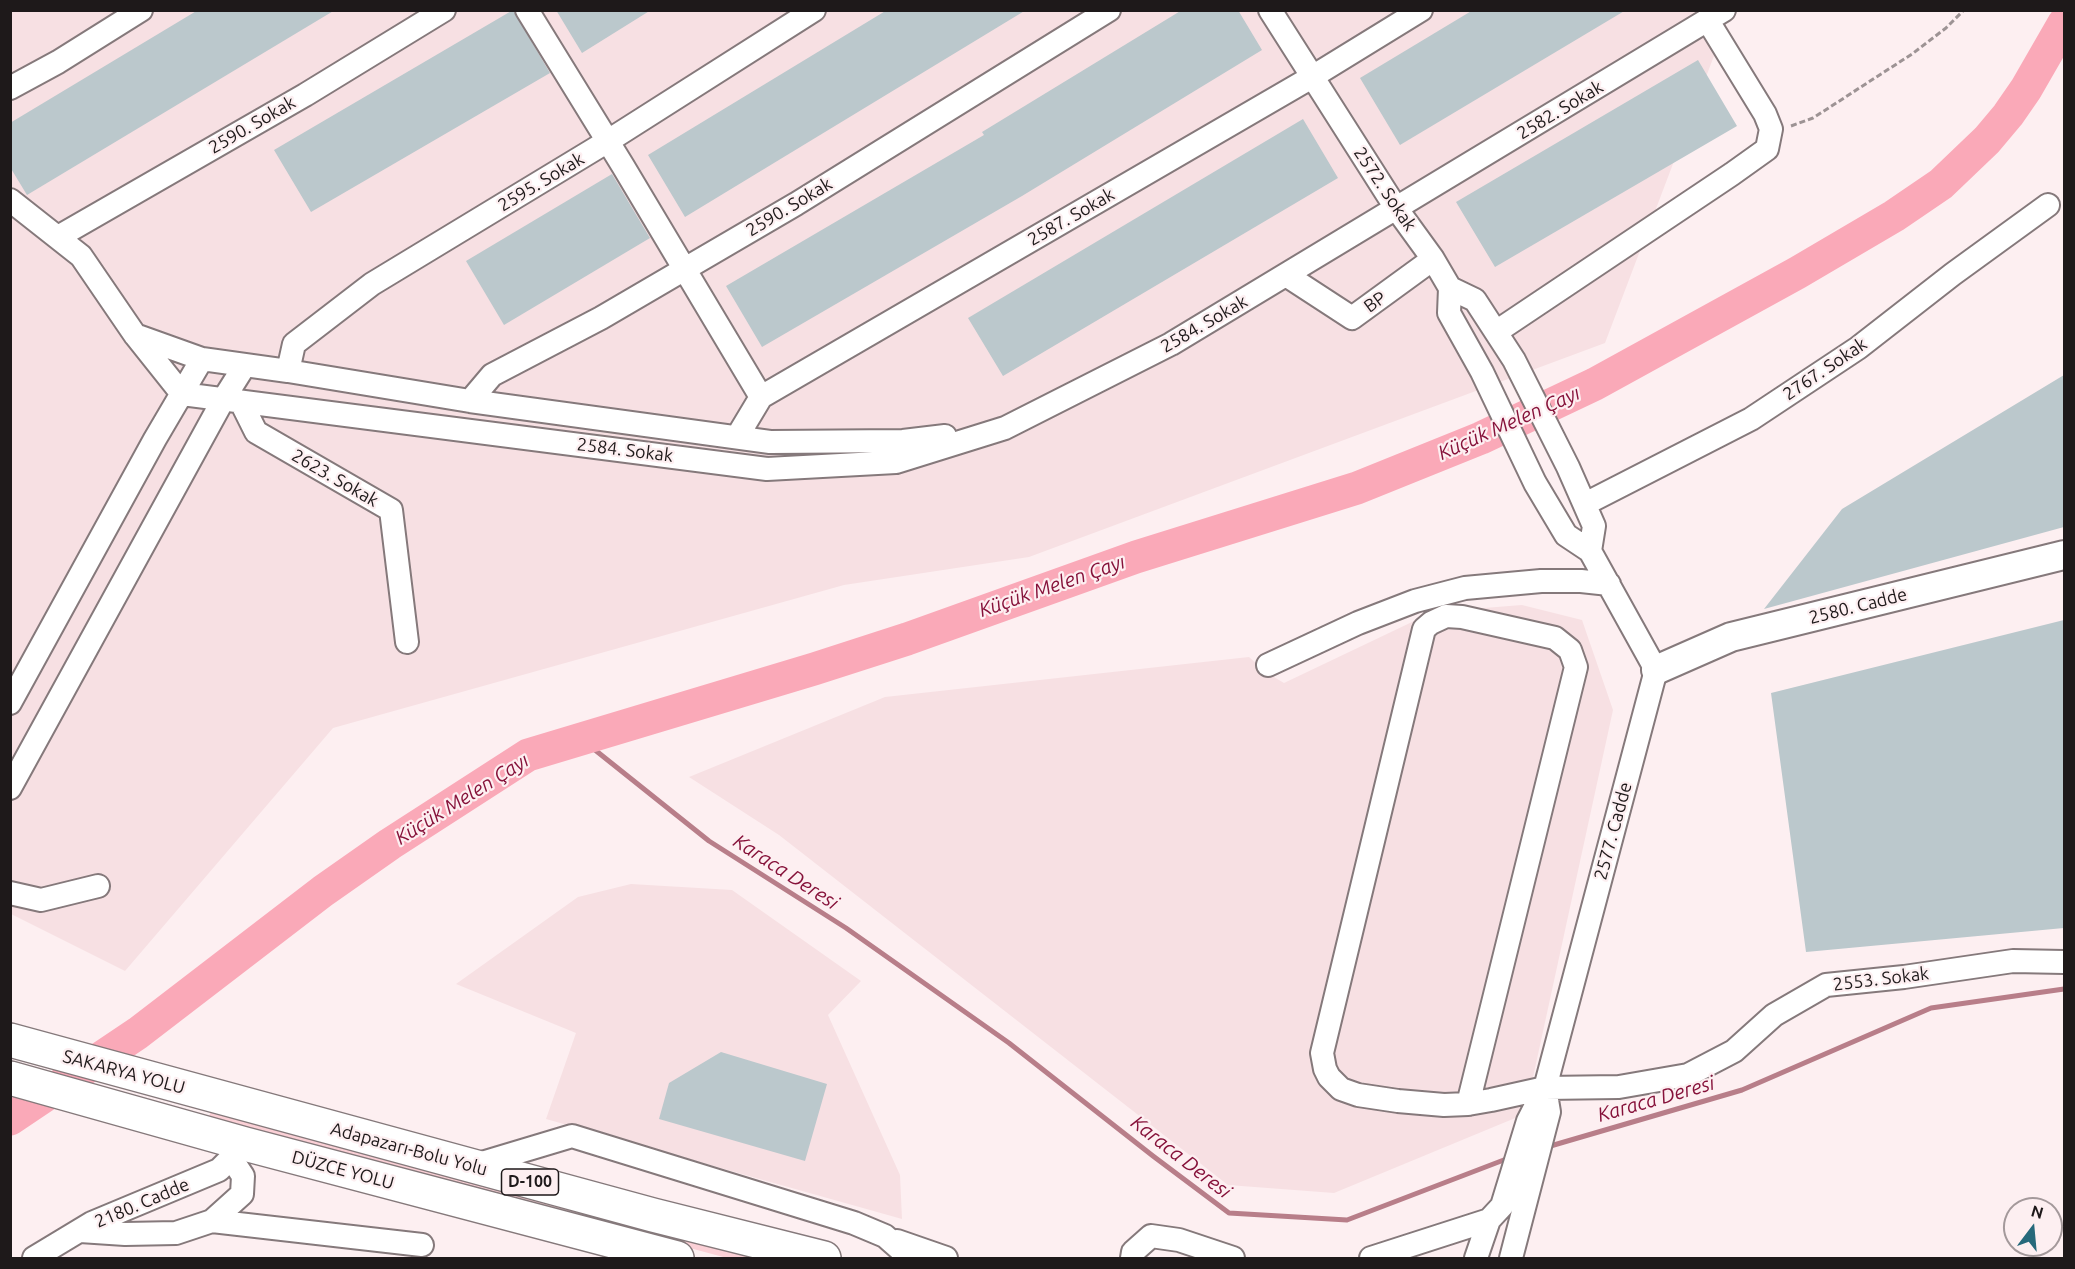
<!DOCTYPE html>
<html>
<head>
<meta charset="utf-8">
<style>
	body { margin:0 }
	#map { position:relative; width:2075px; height:1269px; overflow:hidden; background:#fdeff1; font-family:Ubuntu,sans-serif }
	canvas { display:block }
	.frame { position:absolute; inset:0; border:12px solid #1e191a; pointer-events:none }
	.north { position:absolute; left:2003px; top:1197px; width:60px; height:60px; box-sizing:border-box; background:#fdeff1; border:2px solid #a4999b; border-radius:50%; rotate:16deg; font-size:16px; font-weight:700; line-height:24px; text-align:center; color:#1e191a }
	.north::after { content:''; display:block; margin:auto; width:21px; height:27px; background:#26697b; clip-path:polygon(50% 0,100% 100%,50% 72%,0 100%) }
</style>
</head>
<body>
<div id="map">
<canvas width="2075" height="1269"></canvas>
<div class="frame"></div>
<div class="north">N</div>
</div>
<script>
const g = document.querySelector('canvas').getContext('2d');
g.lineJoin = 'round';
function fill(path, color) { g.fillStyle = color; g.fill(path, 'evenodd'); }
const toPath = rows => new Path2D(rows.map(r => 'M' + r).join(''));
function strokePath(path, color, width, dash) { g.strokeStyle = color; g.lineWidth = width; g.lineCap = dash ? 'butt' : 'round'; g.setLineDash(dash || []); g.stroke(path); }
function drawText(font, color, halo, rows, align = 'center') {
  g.font = font + ' Ubuntu,sans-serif'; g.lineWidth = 4.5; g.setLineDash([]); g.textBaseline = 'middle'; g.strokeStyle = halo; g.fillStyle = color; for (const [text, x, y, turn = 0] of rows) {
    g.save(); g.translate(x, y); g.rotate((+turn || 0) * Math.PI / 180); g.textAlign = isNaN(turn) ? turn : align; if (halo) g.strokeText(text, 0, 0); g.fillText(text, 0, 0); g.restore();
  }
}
const built = toPath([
	[11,11,1731,11,1605,343,1029,557,844,585,333,728,125,971,11,914],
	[1522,605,1582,620,1613,710,1525,1114,1334,1193,1228,1185,779,835,689,777,885,697,1249,657,1267,673,1284,683,1433,612],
	[631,884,732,890,861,981,828,1015,900,1175,902,1219,546,1119,576,1033,456,984,578,897]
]);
const green = toPath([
	[211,1111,775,1258,727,1258,208,1119]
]);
const stream = toPath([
	[580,738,709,841,846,928,1009,1043,1153,1156,1229,1213,1347,1220,1509,1158],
	[1547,1147,1742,1090,1931,1008,2064,989]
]);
const river = toPath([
	[10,1119,138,1033,323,891,390,844,528,755,814,669,907,639,1136,557,1357,488,1481,438,1595,384,1797,273,1894,216,1941,184,1987,140,2008,115,2026,89,2064,23]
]);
const building = toPath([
	[198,10,335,10,27,195,10,167,10,123],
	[513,10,550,73,311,212,274,150],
	[556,10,651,10,582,53],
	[887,10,1026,10,685,217,648,155],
	[1182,10,1238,10,1262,50,1022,196,762,347,726,286,984,135,982,132],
	[1473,10,1626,10,1400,145,1360,78],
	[1698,60,1737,126,1495,267,1456,202],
	[1303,119,1338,178,1003,376,968,318],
	[612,174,650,238,504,325,466,261],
	[2064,375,2064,527,1764,609,1842,509],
	[2064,620,2064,928,1806,952,1771,693],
	[721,1052,827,1084,805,1161,659,1119,669,1083]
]);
const path = toPath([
	[1791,126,1813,118,1912,54,1946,28,1964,10]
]);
const minor = toPath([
	[527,10,623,166,761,397],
	[1270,10,1396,208,1433,259,1450,288,1449,313,1482,372,1535,483,1566,535,1590,551,1656,670,1545,1088,1528,1121,1502,1206,1489,1220,1476,1258],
	[10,88,58,62,141,10],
	[10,200,81,256,135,335,182,394,767,469,896,462,1005,428,1171,344,1724,10],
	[58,237,305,95,444,10],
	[1286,275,1352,318,1433,259],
	[1450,288,1475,300,1514,360,1568,467,1594,526,1590,551],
	[1496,332,1732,174,1767,149,1771,129,1765,114,1708,21],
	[135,335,202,359,288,371,470,401,770,442,903,441,945,436],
	[288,371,294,344,372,284,608,141,814,10],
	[470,401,492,375,601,318,796,204,1109,10],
	[241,402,256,432,391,510,407,642],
	[737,437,761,397,1312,77,1421,10],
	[1585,504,1751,419,1858,348,1953,274,2048,205],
	[1268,665,1358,623,1415,601,1465,588,1541,581,1581,581,1609,584],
	[10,703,155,439,202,359],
	[10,788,223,400,245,365],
	[10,893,41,900,98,886],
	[1468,1104,1576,667,1570,650,1555,638,1462,617,1446,616,1431,623,1424,629,1322,1053,1325,1069,1329,1077,1341,1089,1358,1095,1398,1101,1444,1105,1468,1104,1491,1100,1545,1088,1619,1087,1688,1075,1734,1051,1774,1015,1826,985,1904,977,2013,961,2064,962],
	[472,1166,572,1136,854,1223,885,1236,910,1258],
	[212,1221,242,1194,243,1176,231,1158],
	[80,1231,125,1234,176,1233,212,1221,422,1245],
	[897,1241,946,1258],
	[34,1258,92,1223,219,1170,245,1144],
	[1132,1258,1133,1252,1151,1236,1179,1240,1233,1258],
	[1371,1258,1489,1220],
	[1511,1258,1549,1112,1545,1088]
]);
const major = toPath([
	[1656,670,1731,637,2064,555]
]);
const highway = toPath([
	[10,1040,653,1215,824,1258],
	[10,1078,245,1144,677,1258]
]);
const shields = [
	[530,1182,57]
];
const shieldNames = [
	["D-100",530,1182]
];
const streetNames = [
	["2582. Sokak",1560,110,-31],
	["2590. Sokak",252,125,-30],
	["2595. Sokak",541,182,-31],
	["2572. Sokak",1385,189,56],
	["2590. Sokak",789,207,-31],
	["2587. Sokak",1071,217,-30],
	["BP",1375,302,-36],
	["2584. Sokak",1204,324,-30],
	["2767. Sokak",1825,369,-34],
	["2584. Sokak",625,450,7],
	["2623. Sokak",335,478,30],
	["2580. Cadde",1858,606,-14],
	["2577. Cadde",1613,831,-75],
	["2553. Sokak",1881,979,-7],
	["SAKARYA YOLU",124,1072,15],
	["Adapazarı-Bolu Yolu",409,1149,15],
	["DÜZCE YOLU",343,1170,15],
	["2180. Cadde",142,1203,-23]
];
const waterNames = [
	["Küçük Melen Çayı",1509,423,-24],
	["Küçük Melen Çayı",1052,586,-19],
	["Küçük Melen Çayı",462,799,-32],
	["Karaca Deresi",786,872,33],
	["Karaca Deresi",1656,1099,-16],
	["Karaca Deresi",1181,1157,38]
];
fill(built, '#f7e0e3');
fill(green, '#fbd0d6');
strokePath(stream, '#b87e89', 5);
strokePath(river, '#faa9b8', 33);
fill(building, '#bbc8cc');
strokePath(minor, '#85797b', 26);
strokePath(major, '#85797b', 32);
strokePath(highway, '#85797b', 36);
strokePath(path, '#9d9394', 3, [6, 3]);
strokePath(minor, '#fff', 22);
strokePath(major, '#fff', 28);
strokePath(highway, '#fff', 33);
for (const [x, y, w] of shields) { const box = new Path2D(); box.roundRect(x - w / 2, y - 13, w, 26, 4.5); g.fillStyle = '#fdeff1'; g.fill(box); strokePath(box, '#1e191a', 1.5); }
drawText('bold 16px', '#1e191a', null, shieldNames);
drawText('18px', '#1e191a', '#fdeff1', streetNames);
drawText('italic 20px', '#86123a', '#fdeff1', waterNames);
</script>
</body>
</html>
